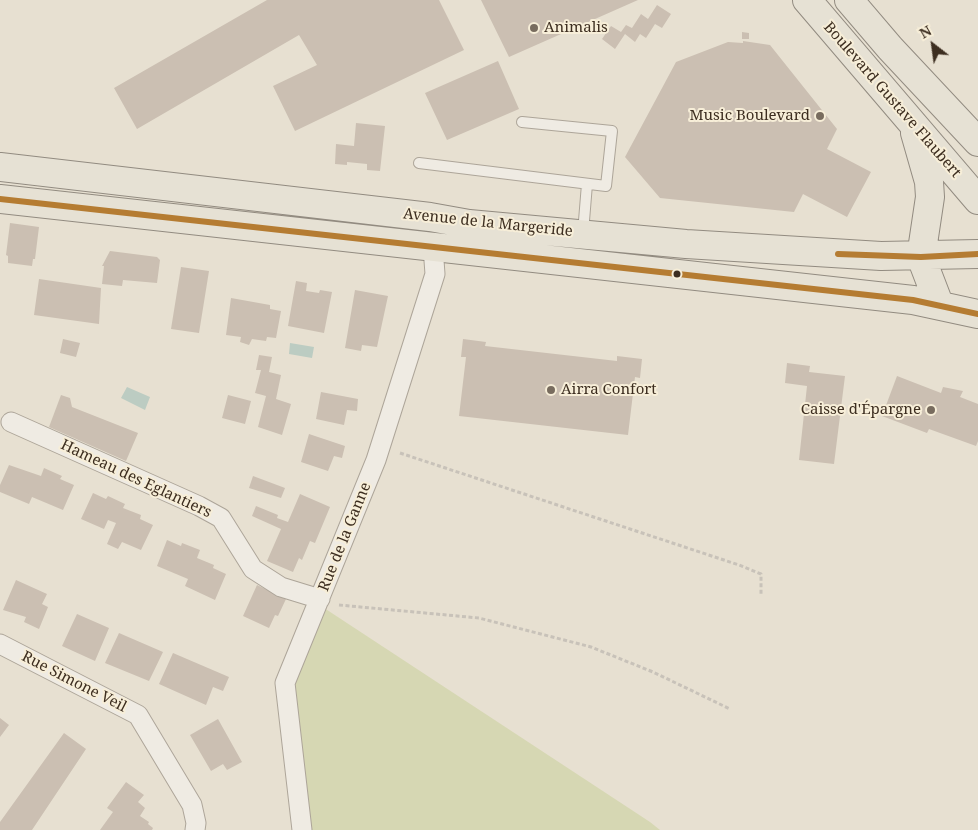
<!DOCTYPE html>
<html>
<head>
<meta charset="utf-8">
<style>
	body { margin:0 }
	#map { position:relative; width:978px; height:830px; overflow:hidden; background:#e7e0d1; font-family:"Noto Serif",serif }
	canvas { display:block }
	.north { position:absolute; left:908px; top:20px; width:50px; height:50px; -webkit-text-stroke:4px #f7eed8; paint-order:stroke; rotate:330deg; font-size:14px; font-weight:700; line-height:20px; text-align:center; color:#3d2e20 }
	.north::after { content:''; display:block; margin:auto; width:18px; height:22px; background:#3d2e20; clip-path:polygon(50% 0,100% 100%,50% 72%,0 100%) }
</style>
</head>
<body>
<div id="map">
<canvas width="978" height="830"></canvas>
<div class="north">N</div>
</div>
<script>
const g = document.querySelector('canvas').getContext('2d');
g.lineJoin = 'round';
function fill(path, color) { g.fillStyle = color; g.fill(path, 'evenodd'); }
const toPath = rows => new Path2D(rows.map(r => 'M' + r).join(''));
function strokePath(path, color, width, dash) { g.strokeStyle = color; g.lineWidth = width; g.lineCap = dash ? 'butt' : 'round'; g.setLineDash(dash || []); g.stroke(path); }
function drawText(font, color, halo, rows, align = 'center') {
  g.font = font + ' "Noto Serif",serif'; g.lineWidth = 4; g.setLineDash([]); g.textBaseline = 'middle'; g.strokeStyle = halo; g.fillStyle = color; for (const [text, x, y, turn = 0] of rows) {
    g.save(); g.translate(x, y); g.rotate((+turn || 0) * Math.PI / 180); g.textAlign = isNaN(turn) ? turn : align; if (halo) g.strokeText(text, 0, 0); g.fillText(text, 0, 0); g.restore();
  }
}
const green = toPath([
	[318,604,650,822,660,830,302,830,285,683]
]);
const water = toPath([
	[290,343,314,347,312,358,289,354],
	[127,387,150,397,145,410,121,398]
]);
const building = toPath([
	[267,0,439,0,464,50,295,131,273,86,317,65,299,35,137,129,114,88],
	[481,0,638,0,509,57],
	[657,5,671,14,662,28,655,24,646,38,640,34,635,42,625,34,615,49,602,39,611,26,621,32,626,25,632,28,641,14,648,19],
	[742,32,749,33,749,39,742,39],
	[743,41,770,45,837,129,827,149,871,172,847,217,803,194,794,212,660,198,625,157,676,62,728,42,743,43],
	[498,61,519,109,447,140,425,93],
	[356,123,385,126,380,171,367,170,367,164,347,162,347,165,335,164,336,144,354,146],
	[10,223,39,227,35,259,33,259,32,266,8,263,8,256,6,255],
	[110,251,157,257,160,260,157,283,123,280,122,286,102,284,104,266,102,266],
	[181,267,209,271,199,333,171,329],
	[39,279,101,288,99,324,34,315],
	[296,281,307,283,306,291,319,293,320,290,332,292,324,333,288,326],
	[355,290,388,296,377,347,362,345,361,351,345,348],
	[231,298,270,305,270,309,281,311,276,338,267,337,266,341,252,339,249,345,240,342,241,337,226,335],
	[63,339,80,343,76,357,60,353],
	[463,339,486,342,485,346,617,361,617,356,642,359,640,378,635,377,628,435,459,416,466,357,461,357],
	[259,355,272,357,269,372,281,375,276,399,291,404,282,435,258,427,266,396,255,393,261,370,256,370],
	[787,363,810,366,809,372,845,376,834,464,799,460,807,386,785,383],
	[897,376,941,393,943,387,963,391,960,397,978,404,978,441,976,446,929,429,927,433,882,416],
	[321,392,358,399,357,411,347,410,344,425,316,419],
	[61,395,70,398,72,407,138,433,126,461,49,427],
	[228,395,251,401,245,424,222,418],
	[309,434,345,446,342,458,334,456,328,471,301,462],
	[9,465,41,476,44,468,62,476,60,479,74,485,63,510,32,497,29,504,0,492,0,485],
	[253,476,285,488,281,498,249,488],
	[93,493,106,499,108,496,125,504,123,508,141,515,140,519,153,525,141,550,122,542,118,549,107,544,116,523,108,520,104,529,81,519],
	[300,494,330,507,315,543,310,541,302,560,299,558,293,572,267,561,281,529,252,516,256,506,278,515,277,518,288,522],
	[167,540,181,546,182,543,200,550,197,558,214,565,213,568,226,574,215,600,185,586,188,579,157,566],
	[16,580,47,594,42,604,48,607,39,629,24,622,26,617,3,610],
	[257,585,286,599,278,616,275,615,269,628,243,616],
	[77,614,109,628,95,661,62,646],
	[119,633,163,652,149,681,105,663],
	[173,653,229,677,223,691,213,687,206,705,159,684],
	[0,718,9,725,0,737],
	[218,719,242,762,227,770,223,764,211,771,190,735],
	[64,733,86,749,32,830,0,830,0,822],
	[126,782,144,795,138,802,145,808,140,816,149,822,148,824,153,828,152,830,100,830,113,812,107,808]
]);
const path = toPath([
	[400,453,739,565,761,574,761,595],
	[339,605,479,618,591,647,653,672,730,709]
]);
const lane = toPath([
	[419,163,606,186,612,131,522,122],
	[583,233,587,184]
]);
const street = toPath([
	[11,422,199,506,221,518,253,569,281,587,320,599],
	[0,644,138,715,192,805,196,823,195,830],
	[302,830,285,683,376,460,435,274,433,247]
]);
const primary = toPath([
	[807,0,978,200],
	[849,0,890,48,978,142],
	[915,133,929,182,930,197,921,257,939,304],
	[0,167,430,217,469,224,686,244,881,256,978,254],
	[0,199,913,300,978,314]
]);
const bus1 = toPath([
	[0,199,913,300,978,314],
	[838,254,921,257,978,254]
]);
const markers = [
	[534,28,5,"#786c5e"],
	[820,116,5,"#786c5e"],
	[677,274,4.5,"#3d2e20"],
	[551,390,5,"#786c5e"],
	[931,410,5,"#786c5e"]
];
const poiNames = [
	["Animalis",544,28],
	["Music Boulevard",810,116,"right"],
	["Airra Confort",561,390],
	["Caisse d'Épargne",921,410,"right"]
];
const streetNames = [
	["Boulevard Gustave Flaubert",892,100,49],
	["Avenue de la Margeride",488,223,6],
	["Hameau des Eglantiers",136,479,25],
	["Rue de la Ganne",345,537,-68],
	["Rue Simone Veil",74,682,27]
];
fill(green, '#d6d7b3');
fill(water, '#bcccc2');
fill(building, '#cbbfb2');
strokePath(lane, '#ada599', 12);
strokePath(street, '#ada599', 21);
strokePath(primary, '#928b80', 30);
strokePath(path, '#c8c2b9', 3, [4, 2.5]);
strokePath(lane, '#efebe3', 10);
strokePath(street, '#efebe3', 19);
strokePath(primary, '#e6e1d4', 28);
strokePath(bus1, '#b57c32', 6);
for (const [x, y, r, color] of markers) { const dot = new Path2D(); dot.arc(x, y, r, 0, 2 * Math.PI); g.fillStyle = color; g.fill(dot); strokePath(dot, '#f7eed8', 2); }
drawText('15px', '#3d2e20', '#f7eed8', poiNames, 'left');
drawText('15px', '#3d2e20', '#f7eed8', streetNames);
</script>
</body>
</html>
